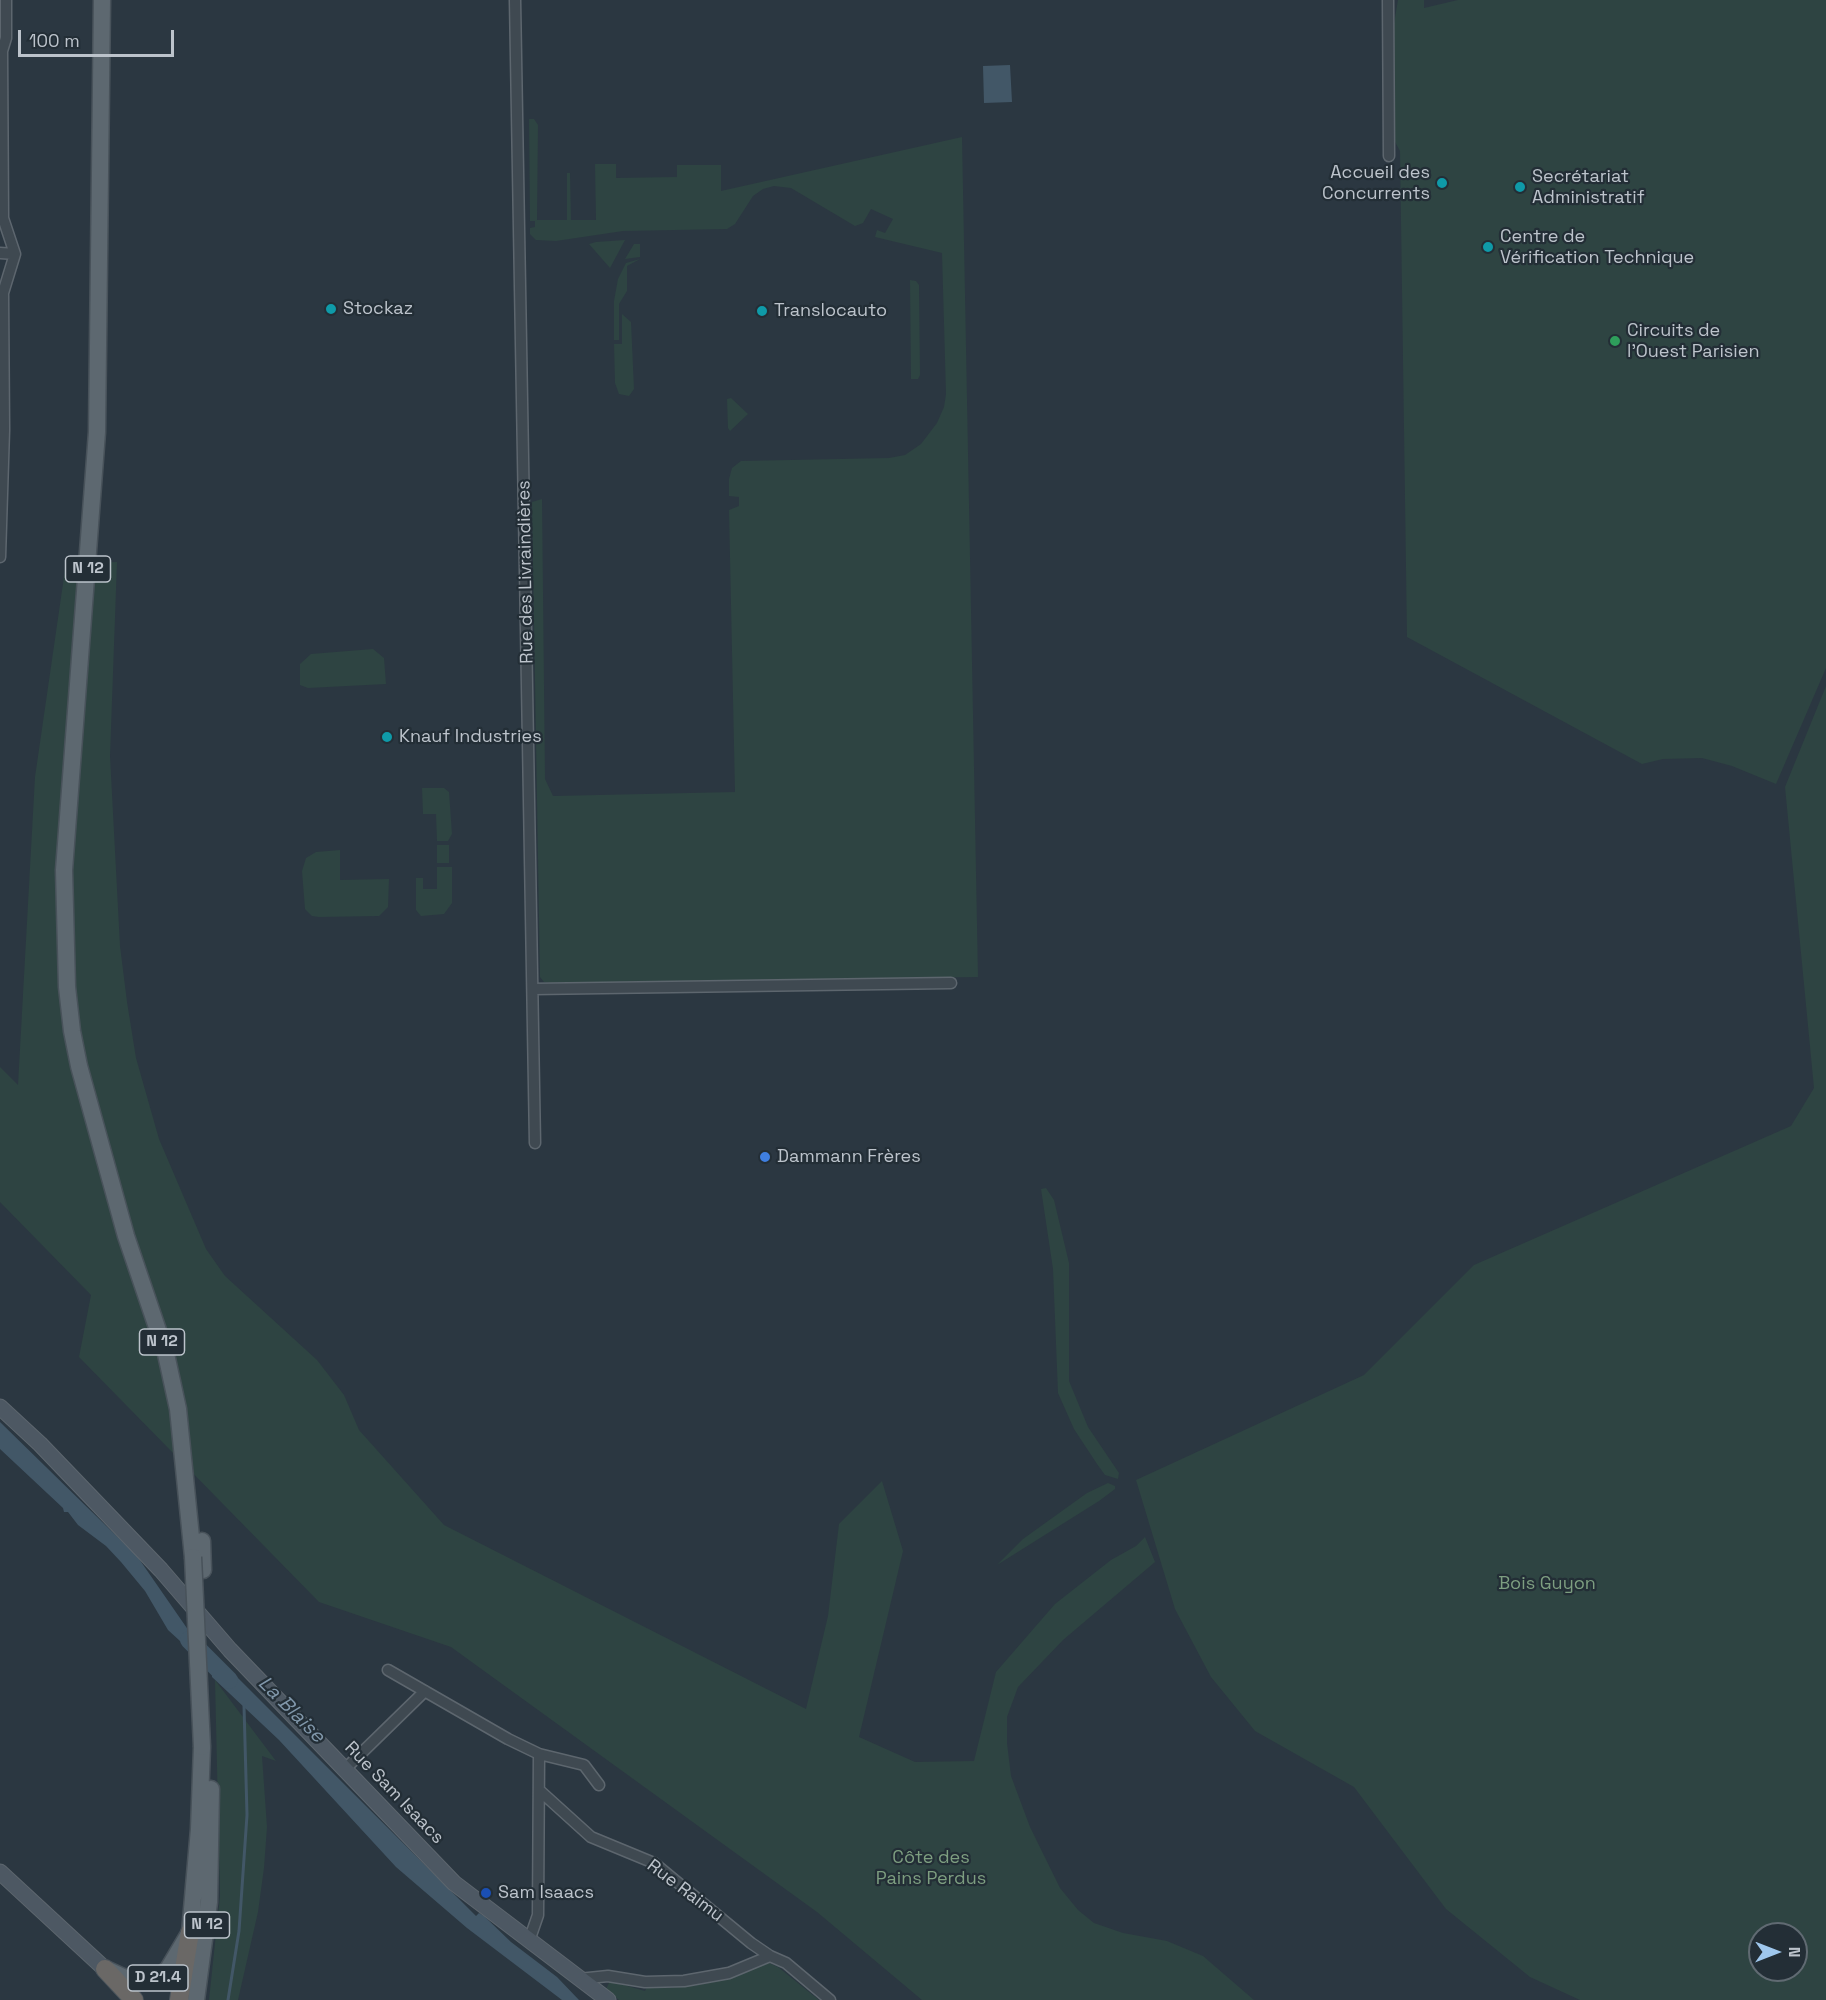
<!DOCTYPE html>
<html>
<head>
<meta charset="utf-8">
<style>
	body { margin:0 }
	#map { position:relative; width:1826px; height:2000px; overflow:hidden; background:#2b3741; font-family:"Space Grotesk",sans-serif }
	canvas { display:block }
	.north { position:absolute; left:1748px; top:1922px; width:60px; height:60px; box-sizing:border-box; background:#232e36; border:2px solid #606a72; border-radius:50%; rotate:90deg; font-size:16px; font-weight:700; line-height:24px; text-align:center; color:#bcc3cb }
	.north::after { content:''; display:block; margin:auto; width:21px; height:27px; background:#9fc7ed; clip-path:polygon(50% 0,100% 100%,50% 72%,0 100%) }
	.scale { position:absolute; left:18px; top:30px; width:156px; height:27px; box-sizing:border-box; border:3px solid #bcc3cb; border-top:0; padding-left:8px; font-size:18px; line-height:21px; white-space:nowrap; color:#bcc3cb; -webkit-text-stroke:4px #232e36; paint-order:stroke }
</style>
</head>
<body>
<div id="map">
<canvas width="1826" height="2000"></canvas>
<div class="north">N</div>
<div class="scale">100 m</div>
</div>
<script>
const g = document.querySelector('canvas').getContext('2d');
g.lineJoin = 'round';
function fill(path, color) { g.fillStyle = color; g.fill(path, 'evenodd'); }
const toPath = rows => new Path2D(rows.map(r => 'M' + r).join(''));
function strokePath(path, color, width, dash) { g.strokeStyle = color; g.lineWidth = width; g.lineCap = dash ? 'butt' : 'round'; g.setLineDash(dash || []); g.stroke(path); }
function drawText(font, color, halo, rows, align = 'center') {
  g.font = font + ' "Space Grotesk",sans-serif'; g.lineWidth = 4.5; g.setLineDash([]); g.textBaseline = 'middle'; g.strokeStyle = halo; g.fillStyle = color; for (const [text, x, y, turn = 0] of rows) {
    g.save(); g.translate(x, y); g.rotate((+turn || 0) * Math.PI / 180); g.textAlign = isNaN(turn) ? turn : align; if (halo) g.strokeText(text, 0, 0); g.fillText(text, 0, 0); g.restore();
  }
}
const green = toPath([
	[1398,0,1424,0,1424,8,1458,0,1826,0,1826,668,1776,784,1732,766,1702,758,1663,759,1642,764,1407,637,1400,151,1393,138,1392,35],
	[529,119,534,119,538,125,537,220,567,220,567,173,570,173,571,220,596,220,595,164,616,164,616,178,677,177,677,165,721,165,721,191,962,137,978,977,551,983,544,982,540,977,532,502,542,499,545,779,553,796,735,792,729,510,739,506,739,497,729,496,729,479,732,468,741,461,889,458,905,455,921,444,937,423,944,407,946,394,942,253,875,237,877,230,885,233,893,219,871,209,863,223,855,226,791,188,774,186,763,189,753,196,735,224,727,229,623,231,556,241,536,240,530,234,530,228,535,227,535,221,530,221],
	[625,240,610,268,589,244,596,242],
	[634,244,640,244,640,257,625,259],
	[640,259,627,266,627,291,619,304,619,340,614,340,614,301,618,279,626,263],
	[910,280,916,281,919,285,920,375,918,379,911,379],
	[622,314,631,322,634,389,629,396,619,394,615,383,614,344,622,344],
	[731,398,748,414,730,431,728,428,727,399],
	[117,562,110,756,120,946,127,1002,136,1058,159,1139,206,1249,225,1276,317,1360,344,1395,359,1430,444,1525,806,1709,828,1616,839,1524,882,1481,903,1551,859,1737,915,1762,974,1761,996,1672,1055,1604,1111,1560,1136,1546,1145,1537,1155,1562,1063,1640,1018,1687,1007,1717,1007,1743,1011,1776,1030,1827,1060,1888,1078,1910,1094,1923,1123,1933,1167,1941,1203,1956,1254,2000,922,2000,817,1912,451,1647,319,1602,79,1357,91,1295,0,1202,0,1067,18,1085,35,777,66,563],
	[373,649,384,658,386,684,308,688,300,685,300,664,311,654],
	[1826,686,1826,2000,1580,2000,1530,1977,1446,1909,1354,1787,1255,1731,1211,1677,1175,1609,1136,1480,1364,1375,1474,1265,1791,1126,1814,1088,1785,787],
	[1760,1934,1796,1934,1796,1970,1760,1970],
	[422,788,444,788,449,792,452,834,448,841,437,841,436,814,423,814],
	[437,845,449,845,449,863,437,863],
	[340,850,340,880,389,879,388,907,379,916,319,917,312,916,305,909,302,871,306,858,316,852],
	[437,867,452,867,452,903,444,914,421,916,416,910,416,878,423,878,423,889,437,889],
	[1046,1188,1054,1200,1069,1263,1069,1381,1088,1427,1119,1473,1118,1479,1105,1475,1097,1464,1074,1429,1058,1393,1053,1269,1041,1189],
	[1108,1483,1115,1486,1115,1489,1099,1501,997,1565,1023,1539,1087,1493],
	[215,1680,276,1761,262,1756,267,1827,264,1868,258,1912,238,2000,209,2000,220,1896],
	[769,1963,778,1967,819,2000,619,2000,606,1989,610,1981,645,1991,647,1987,668,1988,698,1985,727,1979]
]);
const water = toPath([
	[1010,65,1012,102,984,103,983,66],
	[0,1422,137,1556,191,1634,192,1652,168,1630,145,1591,121,1562,106,1546,78,1525,68,1512,64,1512,63,1508,0,1449],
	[211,1651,476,1916,479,1913,484,1916,511,1942,557,1977,579,2000,562,2000,467,1928,396,1867,279,1740,212,1677]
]);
const stream = toPath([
	[228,2000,239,1931,247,1815,244,1706]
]);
const river = toPath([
	[189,1640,229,1680]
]);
const minor = toPath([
	[515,0,535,1143],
	[1388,0,1389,156],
	[0,253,15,254],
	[0,557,4,430,3,293,15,254,3,218,2,51,6,38,6,0],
	[533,989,951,983],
	[388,1670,508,1739,539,1754,584,1765,599,1785],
	[344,1770,425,1691],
	[539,1790,591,1837,654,1863,751,1943,770,1956,786,1963,830,2000],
	[529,1941,538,1915,539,1754],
	[579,1979,608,1976,645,1982,684,1981,729,1973,770,1956]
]);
const secondary = toPath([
	[0,1407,40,1444,161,1570,230,1650,454,1883,608,2000],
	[0,1872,105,1969]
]);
const primary = toPath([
	[102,0,97,432,64,870,67,987,72,1031,79,1066,126,1236,166,1354,178,1409,193,1557],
	[202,1541,203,1570],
	[106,1969,134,1982,156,1979,168,1969,190,1932,199,1829,202,1747],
	[196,2000,209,1902,211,1789]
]);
const trunk = toPath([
	[105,1969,134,2000],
	[179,2000,190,1932]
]);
const primaryBridge = toPath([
	[193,1557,202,1747]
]);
const markers = [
	[1442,183,6,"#0f9aa8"],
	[1520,187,6,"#0f9aa8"],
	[1488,247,6,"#0f9aa8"],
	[331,309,6,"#0f9aa8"],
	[762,311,6,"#0f9aa8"],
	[1615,341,6,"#2e9e5b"],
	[387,737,6,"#0f9aa8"],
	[765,1157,6,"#3f7fe0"],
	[486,1893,6,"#1a4fb4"]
];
const shields = [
	[88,569,45],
	[162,1342,45],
	[207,1925,45],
	[158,1978,60]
];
const shieldNames = [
	["N 12",88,569],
	["N 12",162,1342],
	["N 12",207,1925],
	["D 21.4",158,1978]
];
const poiNames = [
	["Accueil des",1430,173,"right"],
	["Concurrents",1430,194,"right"],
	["Secrétariat",1532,177],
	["Administratif",1532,198],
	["Centre de",1500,237],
	["Vérification Technique",1500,258],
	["Stockaz",343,309],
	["Translocauto",774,311],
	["Circuits de",1627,331],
	["l’Ouest Parisien",1627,352],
	["Knauf Industries",399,737],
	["Dammann Frères",777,1157],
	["Sam Isaacs",498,1893]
];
const streetNames = [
	["Rue des Livraindières",526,572,-91],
	["Rue Sam Isaacs",394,1793,46],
	["Rue Raimu",685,1891,37]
];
const parkNames = [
	["Bois Guyon",1547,1584],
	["Côte des",931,1858],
	["Pains Perdus",931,1879]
];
const waterNames = [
	["La Blaise",291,1710,45]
];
fill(green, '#2e4442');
fill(water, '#425767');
strokePath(stream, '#425767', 3);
strokePath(river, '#425767', 18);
strokePath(minor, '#5d666e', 13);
strokePath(secondary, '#5d666e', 17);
strokePath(primary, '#48525a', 19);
strokePath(trunk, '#49535b', 20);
strokePath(minor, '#3f4951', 10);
strokePath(secondary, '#4d5863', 15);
strokePath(primary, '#5d6870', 16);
strokePath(trunk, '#6a6866', 18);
strokePath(primaryBridge, '#48525a', 19, []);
strokePath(primaryBridge, '#5d6870', 16);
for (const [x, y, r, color] of markers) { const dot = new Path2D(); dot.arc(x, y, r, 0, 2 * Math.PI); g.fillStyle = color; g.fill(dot); strokePath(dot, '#232e36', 2); }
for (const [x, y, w] of shields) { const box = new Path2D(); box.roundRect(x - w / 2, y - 13, w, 26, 4.5); g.fillStyle = '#232e36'; g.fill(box); strokePath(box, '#bcc3cb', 1.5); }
drawText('bold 16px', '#bcc3cb', null, shieldNames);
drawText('18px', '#bcc3cb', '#232e36', poiNames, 'left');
drawText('18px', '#bcc3cb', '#232e36', streetNames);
drawText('18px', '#7d9e80', '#232e36', parkNames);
drawText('italic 20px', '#8097aa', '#232e36', waterNames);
</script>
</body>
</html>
